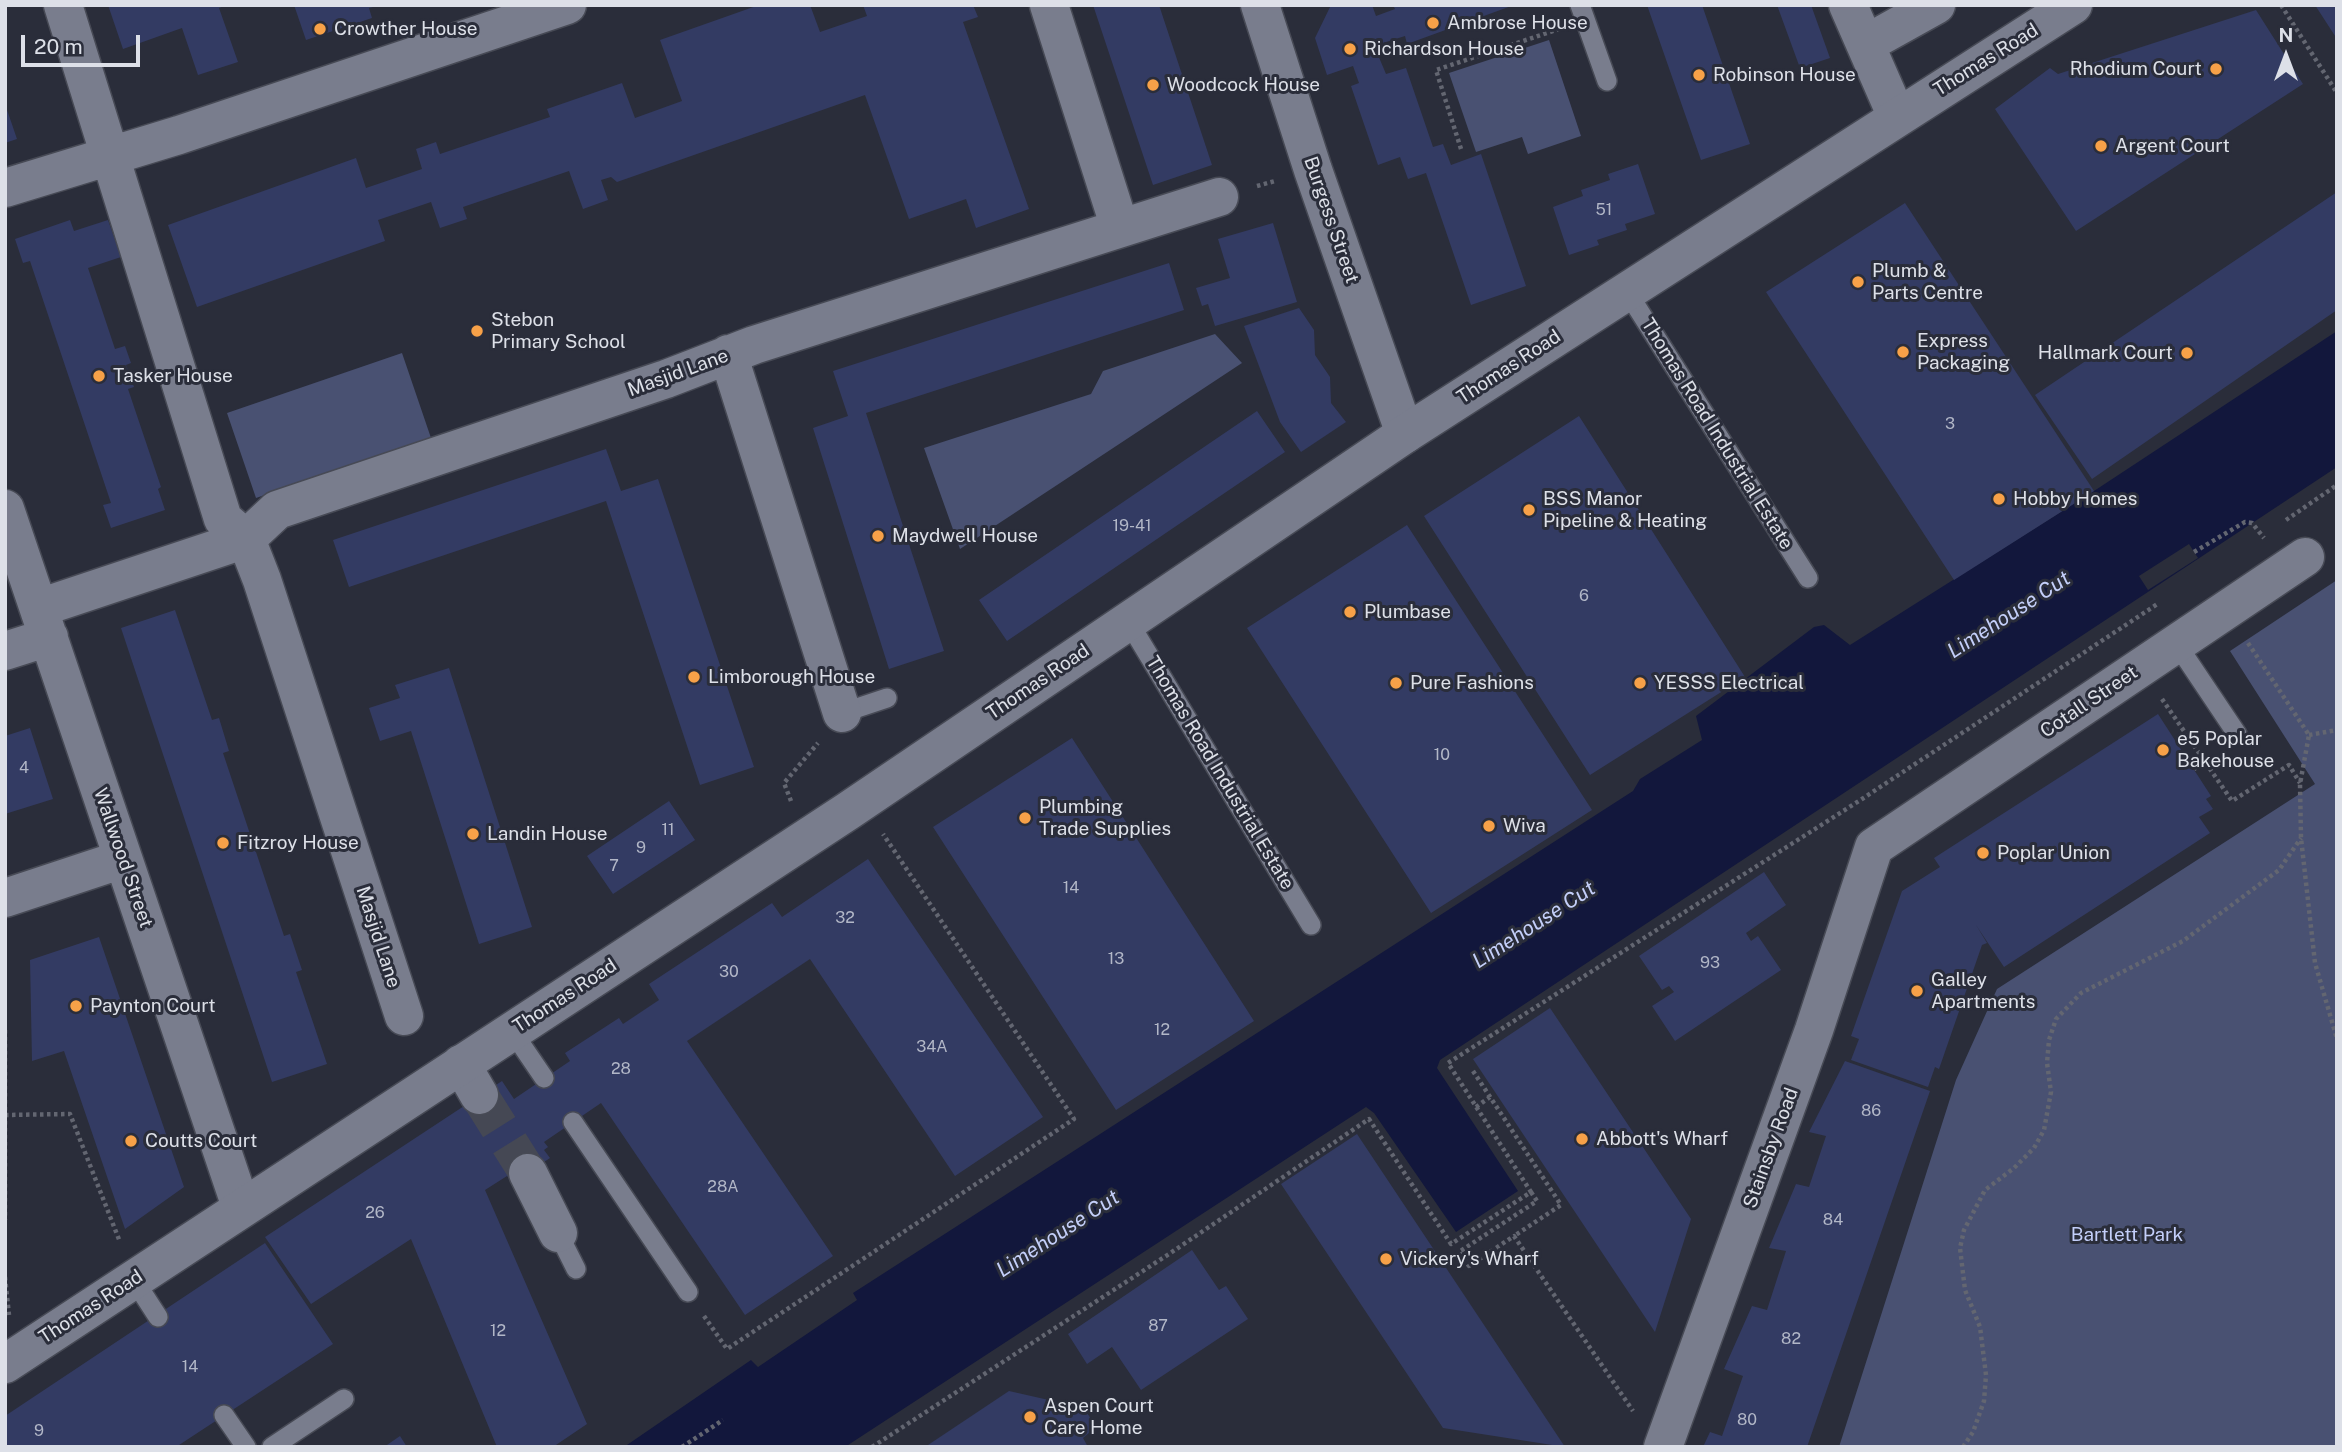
<!DOCTYPE html>
<html>
<head>
<meta charset="utf-8">
<style>
	body { margin:0 }
	#map { position:relative; width:2342px; height:1452px; overflow:hidden; background:#2a2d3a; font-family:"Public Sans",sans-serif }
	canvas { display:block }
	.frame { position:absolute; inset:0; border:7px solid #dde0e8; pointer-events:none }
	.north { position:absolute; left:2251px; top:21px; width:70px; height:70px; -webkit-text-stroke:5px #2a2d3a; paint-order:stroke; rotate:0deg; font-size:19px; font-weight:700; line-height:28px; text-align:center; color:#dde0e8 }
	.north::after { content:''; display:block; margin:auto; width:24px; height:32px; background:#dde0e8; clip-path:polygon(50% 0,100% 100%,50% 72%,0 100%) }
	.scale { position:absolute; left:21px; top:35px; width:119px; height:32px; box-sizing:border-box; border:4px solid #dde0e8; border-top:0; padding-left:9px; font-size:21px; line-height:24px; white-space:nowrap; color:#dde0e8; -webkit-text-stroke:5px #2a2d3a; paint-order:stroke }
</style>
</head>
<body>
<div id="map">
<canvas width="2342" height="1452"></canvas>
<div class="frame"></div>
<div class="north">N</div>
<div class="scale">20 m</div>
</div>
<script>
const g = document.querySelector('canvas').getContext('2d');
g.lineJoin = 'round';
function fill(path, color) { g.fillStyle = color; g.fill(path, 'evenodd'); }
const toPath = rows => new Path2D(rows.map(r => 'M' + r).join(''));
function strokePath(path, color, width, dash) { g.strokeStyle = color; g.lineWidth = width; g.lineCap = dash ? 'butt' : 'round'; g.setLineDash(dash || []); g.stroke(path); }
function drawText(font, color, halo, rows, align = 'center') {
  g.font = font + ' "Public Sans",sans-serif'; g.lineWidth = 6; g.setLineDash([]); g.textBaseline = 'middle'; g.strokeStyle = halo; g.fillStyle = color; for (const [text, x, y, turn = 0] of rows) {
    g.save(); g.translate(x, y); g.rotate((+turn || 0) * Math.PI / 180); g.textAlign = isNaN(turn) ? turn : align; if (halo) g.strokeText(text, 0, 0); g.fillText(text, 0, 0); g.restore();
  }
}
const green = toPath([
	[1549,40,1581,136,1528,154,1522,137,1476,152,1449,73],
	[1215,334,1242,363,960,549,924,448,1091,394,1103,371],
	[402,353,431,438,256,498,227,413],
	[2337,580,2337,1447,1839,1447,1956,1080,1997,989,2315,784,2230,651]
]);
const water = toPath([
	[2337,331,2337,467,1440,1060,1437,1068,1518,1191,1456,1232,1374,1113,1366,1107,845,1447,624,1447,751,1360,758,1367,857,1300,853,1293,1633,791,1640,779,1702,740,1696,716,1814,627,1824,625,1850,645,2094,491]
]);
const pier = toPath([
	[2189,544,2198,558,2148,590,2139,576]
]);
const building = toPath([
	[108,5,227,5,219,8,238,62,198,75,182,28,123,49],
	[294,5,377,5,377,6,369,8,372,18,306,40],
	[759,5,810,5,820,32,867,16,863,5,973,5,978,17,963,22,1029,209,976,228,966,199,909,219,865,95,617,182,611,177,601,180,608,200,583,209,569,171,463,207,467,219,440,228,431,202,378,220,385,241,197,307,168,225,356,158,366,188,422,169,416,149,436,142,440,154,550,117,547,109,622,83,635,118,682,101,660,40],
	[1093,5,1159,5,1212,165,1153,185],
	[1331,5,1372,5,1376,16,1395,9,1393,5,1514,5,1407,44,1405,36,1383,43,1378,55,1386,74,1406,68,1433,147,1443,144,1451,165,1481,154,1526,286,1471,305,1426,173,1408,179,1400,157,1378,165,1351,86,1359,83,1353,66,1327,75,1315,38],
	[1647,5,1702,5,1750,144,1701,160],
	[1777,5,1811,5,1830,58,1800,68],
	[2315,5,2337,5,2337,39],
	[2256,10,2303,84,2076,231,1995,109,2050,68,2058,74],
	[5,104,17,139,5,143],
	[1638,164,1655,214,1625,224,1627,230,1597,240,1599,245,1569,255,1553,207,1583,196,1581,190,1610,180,1608,174],
	[2337,192,2337,310,2092,479,2035,395],
	[1905,203,2094,491,1954,580,1766,292],
	[70,220,74,231,108,220,121,257,88,268,115,349,125,346,131,363,126,365,134,387,128,389,161,487,158,489,165,510,111,528,103,505,111,503,30,261,23,263,15,239],
	[1273,223,1297,302,1215,326,1208,304,1202,306,1196,288,1230,278,1218,239],
	[1169,263,1184,310,866,413,944,651,889,669,813,428,848,416,833,371],
	[1299,308,1314,330,1315,355,1330,377,1331,403,1346,422,1301,452,1280,422,1244,326],
	[1257,411,1285,452,1007,641,979,600],
	[1579,416,1745,677,1590,775,1424,516],
	[606,449,621,491,658,479,754,767,700,785,606,501,349,587,333,540],
	[1407,525,1592,810,1431,913,1247,628],
	[175,610,212,720,219,718,229,751,223,753,284,936,290,934,302,970,296,972,327,1064,272,1082,121,628],
	[449,668,532,927,479,944,411,731,380,741,369,708,400,698,395,685],
	[2158,714,2211,796,2206,799,2213,809,2199,817,2210,833,2004,967,1976,925,1987,943,1982,945,1939,1069,1935,1067,1928,1087,1851,1060,1859,1039,1851,1036,1902,891,1940,867,1934,858],
	[30,728,53,799,5,814,5,736],
	[1072,738,1254,1021,1116,1110,933,827],
	[669,801,695,840,613,894,587,856],
	[868,859,1043,1117,955,1176,810,959,687,1041,833,1256,745,1315,601,1103,544,1142,548,1147,544,1150,550,1158,513,1183,507,1176,485,1190,587,1424,553,1447,497,1447,411,1239,311,1304,265,1237,502,1081,514,1099,570,1061,565,1053,619,1018,623,1024,659,1000,649,984,772,903,782,917],
	[1764,872,1786,905,1746,933,1751,941,1758,936,1781,970,1675,1041,1652,1006,1674,992,1669,986,1662,990,1639,956],
	[99,937,184,1187,125,1229,64,1051,32,1061,30,960],
	[1550,1008,1691,1219,1655,1332,1473,1059],
	[1845,1061,1930,1091,1807,1447,1703,1447,1710,1432,1722,1436,1743,1376,1724,1369,1752,1306,1767,1310,1786,1251,1769,1248,1796,1184,1809,1187,1826,1136,1809,1132],
	[1357,1134,1490,1334,1565,1447,1443,1428,1281,1184],
	[265,1243,333,1344,176,1447,5,1447,5,1416],
	[1192,1250,1219,1290,1226,1286,1248,1319,1141,1390,1112,1347,1087,1364,1068,1334],
	[1009,1391,1084,1408,1096,1427,1083,1438,1088,1447,925,1447],
	[400,1436,407,1447,384,1447]
]);
const minorTunnel = toPath([
	[479,1095,528,1173]
]);
const path = toPath([
	[2281,5,2337,93],
	[1461,149,1436,70,1559,29],
	[1257,186,1275,181],
	[2286,520,2337,485],
	[2194,552,2245,522,2252,523,2264,538],
	[2248,643,2309,735,2300,784,2301,838,2315,963,2337,1039],
	[2162,699,2232,801,2289,765,2300,783],
	[2309,735,2337,730],
	[2194,769,2205,762],
	[791,801,784,783,818,743],
	[5,1030,5,1220],
	[1473,1071,1561,1205,1514,1236],
	[1476,1107,1490,1097],
	[5,1115,70,1114,120,1242],
	[1531,1192,1537,1201,1459,1252,1469,1266,1514,1236,1633,1411],
	[5,1277,9,1315],
	[704,1316,727,1349,1074,1119,883,834],
	[682,1447,723,1420],
	[872,1447,1169,1254,1369,1119,1451,1244,1531,1192,1448,1063,1862,799,2159,603],
	[1963,1447,1973,1432,1984,1401,1986,1375,1980,1327,1965,1290,1960,1248,1964,1230,1985,1190,2014,1168,2034,1148,2044,1130,2051,1092,2047,1063,2049,1040,2056,1019,2081,993,2183,941,2279,870,2301,838]
]);
const service = toPath([
	[1580,5,1607,81],
	[1626,290,1808,578],
	[1128,621,1311,925],
	[2176,643,2237,734],
	[842,713,887,698],
	[512,1031,544,1078],
	[573,1122,688,1292],
	[558,1233,576,1269],
	[134,1280,158,1317],
	[224,1415,246,1447],
	[272,1447,344,1399]
]);
const minor = toPath([
	[63,5,223,519,246,539,262,580,404,1016],
	[1049,5,1120,228],
	[1260,5,1313,170,1405,434],
	[1848,5,1897,117],
	[1866,44,1936,5],
	[5,188,179,135,567,5],
	[728,354,842,713],
	[5,509,241,1207],
	[39,608,246,539,277,510,666,379,754,345,1219,197],
	[5,651,49,637],
	[5,898,123,859],
	[461,1064,479,1095],
	[528,1173,558,1233],
	[1663,1447,1814,1030,1874,847,2305,557]
]);
const tertiary = toPath([
	[5,1364,848,811,1405,434,2073,5]
]);
const markers = [
	[1433,23,7,"#f7a148"],
	[320,29,7,"#f7a148"],
	[1350,49,7,"#f7a148"],
	[2216,69,7,"#f7a148"],
	[1699,75,7,"#f7a148"],
	[1153,85,7,"#f7a148"],
	[2101,146,7,"#f7a148"],
	[1858,282,7,"#f7a148"],
	[477,331,7,"#f7a148"],
	[1903,352,7,"#f7a148"],
	[2187,353,7,"#f7a148"],
	[99,376,7,"#f7a148"],
	[1999,499,7,"#f7a148"],
	[1529,510,7,"#f7a148"],
	[878,536,7,"#f7a148"],
	[1350,612,7,"#f7a148"],
	[694,677,7,"#f7a148"],
	[1396,683,7,"#f7a148"],
	[1640,683,7,"#f7a148"],
	[2163,750,7,"#f7a148"],
	[1025,818,7,"#f7a148"],
	[1489,826,7,"#f7a148"],
	[473,834,7,"#f7a148"],
	[223,843,7,"#f7a148"],
	[1983,853,7,"#f7a148"],
	[1917,991,7,"#f7a148"],
	[76,1006,7,"#f7a148"],
	[1582,1139,7,"#f7a148"],
	[131,1141,7,"#f7a148"],
	[1386,1259,7,"#f7a148"],
	[1030,1417,7,"#f7a148"]
];
const numberNames = [
	["51",1604,210],
	["3",1950,424],
	["19-41",1132,526],
	["6",1584,596],
	["10",1442,755],
	["4",24,768],
	["11",668,830],
	["9",641,848],
	["7",614,866],
	["14",1071,888],
	["32",845,918],
	["13",1116,959],
	["93",1710,963],
	["30",729,972],
	["12",1162,1030],
	["34A",932,1047],
	["28",621,1069],
	["86",1871,1111],
	["28A",723,1187],
	["26",375,1213],
	["84",1833,1220],
	["87",1158,1326],
	["12",498,1331],
	["82",1791,1339],
	["14",190,1367],
	["80",1747,1420],
	["9",39,1431]
];
const poiNames = [
	["Ambrose House",1447,23],
	["Crowther House",334,29],
	["Richardson House",1364,49],
	["Rhodium Court",2202,69,"right"],
	["Robinson House",1713,75],
	["Woodcock House",1167,85],
	["Argent Court",2115,146],
	["Plumb &",1872,271],
	["Parts Centre",1872,293],
	["Stebon",491,320],
	["Primary School",491,342],
	["Express",1917,341],
	["Packaging",1917,363],
	["Hallmark Court",2173,353,"right"],
	["Tasker House",113,376],
	["BSS Manor",1543,499],
	["Pipeline & Heating",1543,521],
	["Hobby Homes",2013,499],
	["Maydwell House",892,536],
	["Plumbase",1364,612],
	["Limborough House",708,677],
	["Pure Fashions",1410,683],
	["YESSS Electrical",1654,683],
	["e5 Poplar",2177,739],
	["Bakehouse",2177,761],
	["Plumbing",1039,807],
	["Trade Supplies",1039,829],
	["Wiva",1503,826],
	["Landin House",487,834],
	["Fitzroy House",237,843],
	["Poplar Union",1997,853],
	["Galley",1931,980],
	["Apartments",1931,1002],
	["Paynton Court",90,1006],
	["Abbott's Wharf",1596,1139],
	["Coutts Court",145,1141],
	["Vickery's Wharf",1400,1259],
	["Aspen Court",1044,1406],
	["Care Home",1044,1428]
];
const streetNames = [
	["Thomas Road",1986,60,-32],
	["Burgess Street",1331,220,71],
	["Thomas Road",1509,367,-33],
	["Masjid Lane",678,373,-20],
	["Thomas Road Industrial Estate",1717,434,58],
	["Thomas Road",1038,682,-34],
	["Cotall Street",2089,702,-34],
	["Thomas Road Industrial Estate",1220,773,59],
	["Wallwood Street",123,858,71],
	["Masjid Lane",378,937,72],
	["Thomas Road",565,996,-33],
	["Stainsby Road",1771,1148,-70],
	["Thomas Road",91,1307,-33]
];
const parkNames = [
	["Bartlett Park",2127,1235]
];
const waterNames = [
	["Limehouse Cut",2009,615,-33],
	["Limehouse Cut",1534,925,-33],
	["Limehouse Cut",1058,1234,-33]
];
fill(green, '#495172');
fill(water, '#12173c');
fill(pier, '#2a2d3a');
fill(building, '#333b63');
strokePath(minorTunnel, '#454854', 38, [38, 19]);
strokePath(service, '#474a55', 22);
strokePath(minor, '#474a55', 41);
strokePath(tertiary, '#474a55', 41);
strokePath(path, '#636671', 4.5, [3.5, 3.5]);
strokePath(service, '#797d8d', 19);
strokePath(minor, '#797d8d', 38);
strokePath(tertiary, '#797d8d', 38);
for (const [x, y, r, color] of markers) { const dot = new Path2D(); dot.arc(x, y, r, 0, 2 * Math.PI); g.fillStyle = color; g.fill(dot); strokePath(dot, '#2a2d3a', 2.5); }
drawText('16px', '#b2b7c7', null, numberNames);
drawText('19px', '#dde0e8', '#2a2d3a', poiNames, 'left');
drawText('19px', '#dde0e8', '#2a2d3a', streetNames);
drawText('19px', '#c3cef9', '#2a2d3a', parkNames);
drawText('italic 21px', '#c4cff9', '#2a2d3a', waterNames);
</script>
</body>
</html>
